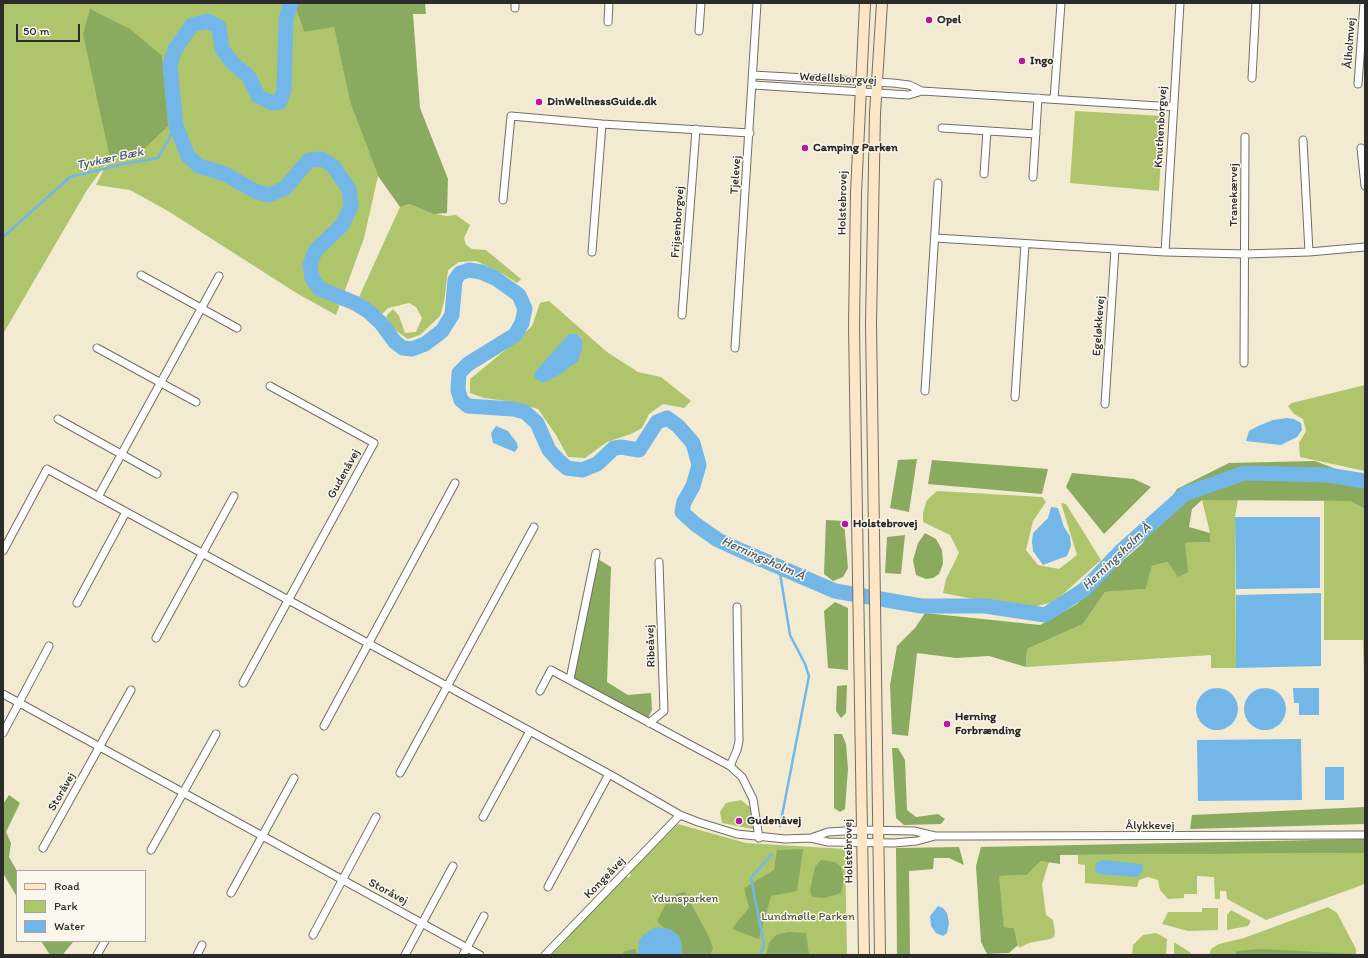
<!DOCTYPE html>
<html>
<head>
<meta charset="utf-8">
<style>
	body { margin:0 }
	#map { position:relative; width:1368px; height:958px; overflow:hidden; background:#f3ead2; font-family:Itim,sans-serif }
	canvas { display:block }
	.frame { position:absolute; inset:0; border:4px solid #2b2b2b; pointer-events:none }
	.legend { position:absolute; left:16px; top:870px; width:130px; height:72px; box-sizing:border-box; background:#fbf7ec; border:1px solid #a8a59f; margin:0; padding:5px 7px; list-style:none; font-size:12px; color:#2b2b2b }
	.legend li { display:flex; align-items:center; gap:8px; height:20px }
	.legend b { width:20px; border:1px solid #a8a59f }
	.scale { position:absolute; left:16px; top:24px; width:64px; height:18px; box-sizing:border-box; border:2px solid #2b2b2b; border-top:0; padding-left:5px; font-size:12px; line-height:14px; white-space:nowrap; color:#2b2b2b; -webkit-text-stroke:3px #fbf7ec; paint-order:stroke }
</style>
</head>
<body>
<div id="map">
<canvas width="1368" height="958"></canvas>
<div class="frame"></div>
<ul class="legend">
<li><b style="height:5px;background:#fde5c5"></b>Road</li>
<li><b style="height:11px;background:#aec56b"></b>Park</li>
<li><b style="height:11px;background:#73b7e9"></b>Water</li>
</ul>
<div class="scale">50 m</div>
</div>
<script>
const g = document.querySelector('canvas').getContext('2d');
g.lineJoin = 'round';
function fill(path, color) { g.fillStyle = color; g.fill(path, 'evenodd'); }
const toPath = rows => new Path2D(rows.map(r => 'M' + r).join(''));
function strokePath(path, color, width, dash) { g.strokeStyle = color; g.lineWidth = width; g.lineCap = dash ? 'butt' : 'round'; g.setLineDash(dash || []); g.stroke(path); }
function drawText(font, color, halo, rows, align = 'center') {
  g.font = font + ' Itim,sans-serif'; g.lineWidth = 3; g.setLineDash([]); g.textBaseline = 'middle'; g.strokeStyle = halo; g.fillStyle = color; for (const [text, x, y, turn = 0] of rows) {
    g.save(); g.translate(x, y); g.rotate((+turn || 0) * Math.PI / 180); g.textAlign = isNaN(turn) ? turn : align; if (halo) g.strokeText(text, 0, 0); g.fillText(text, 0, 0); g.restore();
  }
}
const green = toPath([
	[3,3,300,3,295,6,304,32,334,26,350,102,378,176,364,238,336,315,298,294,168,211,130,190,96,185,108,161,87,190,3,334],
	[1075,111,1163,116,1159,191,1070,183],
	[409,204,435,214,447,216,456,215,470,225,464,238,466,245,472,249,486,250,521,279,517,283,503,274,476,261,459,262,448,270,444,302,440,316,420,335,408,339,392,328,386,316,393,309,399,316,405,333,416,332,422,318,416,307,409,303,388,308,382,314,359,297,400,207],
	[549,301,607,352,638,372,661,377,691,401,684,408,663,404,649,414,642,428,631,434,607,442,585,458,568,457,556,435,538,409,514,402,484,398,470,393,470,379,514,343,532,326,540,303],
	[569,334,577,334,582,339,582,349,555,351],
	[1365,385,1365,471,1300,457,1299,443,1306,431,1303,419,1294,414,1288,406,1292,403],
	[937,491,1042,497,1046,502,1033,521,1026,550,1038,565,1059,569,1077,555,1061,503,1066,504,1101,560,1054,602,1024,609,943,593,946,579,959,553,950,535,923,522,923,513,927,500],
	[1202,500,1238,500,1235,517,1236,668,1211,668,1211,655,1026,667,1027,649,1083,624,1105,592,1146,589,1152,566,1168,562,1185,543,1210,542,1210,533],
	[1324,501,1350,501,1365,509,1365,712,1363,640,1324,640],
	[741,800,752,809,753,829,722,823,720,812,726,803],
	[678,824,746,843,845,849,847,955,552,955,625,876,628,878,631,875,629,872],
	[775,889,771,896,742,916,749,907],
	[1365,853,1365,884,1266,920,1227,899,1226,891,1220,891,1220,899,1215,899,1214,877,1197,876,1197,894,1184,894,1184,898,1168,899,1160,890,1158,880,1148,877,1139,880,1137,887,1085,883,1085,865,1078,864,1078,855],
	[1041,861,1049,862,1042,884,1046,915,1053,920,1055,933,1054,937,1050,939,1029,943,1019,948,1014,928,1004,927,998,876,1027,875],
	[1328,907,1337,913,1356,949,1356,955,1209,955,1211,949,1219,944,1244,938],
	[1202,908,1218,908,1218,930,1188,931,1162,924,1168,912,1202,912],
	[1231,910,1251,921,1248,926,1227,930,1227,915],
	[1156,933,1167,939,1166,955,1132,955,1133,945,1143,935],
	[1174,942,1191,953,1191,955,1174,955]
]);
const forest = toPath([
	[300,3,425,3,426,14,413,14,420,108,448,179,447,213,434,214,409,204,400,207,378,176,350,102,334,27,304,32,295,6],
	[90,9,130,29,162,56,168,126,145,148,110,158,83,34],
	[917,459,909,512,890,508,898,460],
	[932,460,1048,469,1042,494,928,484],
	[1315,461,1365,480,1365,509,1350,501,1202,500,1192,509,1189,527,1210,533,1210,542,1185,543,1188,572,1178,577,1168,562,1152,566,1146,589,1105,592,1083,624,1027,649,1026,667,989,656,956,658,917,653,908,736,892,734,890,685,897,646,915,628,925,613,1040,625,1077,604,1104,577,1142,544,1177,489,1229,463],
	[1072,473,1134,479,1151,487,1104,534,1066,487],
	[826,520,844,521,848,568,843,577,833,581,824,574],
	[925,533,936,539,942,550,943,564,939,574,933,578,926,579,916,575,913,560,918,543],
	[905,535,901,574,885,573,887,537],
	[598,559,611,567,607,682,628,695,651,693,652,710,648,718,571,678],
	[835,602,848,608,848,670,828,668,824,611],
	[847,685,846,713,841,718,836,711,837,686],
	[834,734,842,734,846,744,848,769,845,809,840,812,834,808],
	[892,748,898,748,905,760,907,810,916,817,938,814,945,819,941,824,904,825,896,818],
	[9,795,20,803,6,832,11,843,9,857,17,871,17,897,3,873,3,804],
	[1365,807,1365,824,1190,829,1192,815],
	[1365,839,1365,853,1060,855,1060,864,1041,861,1027,875,999,876,1004,927,1014,928,1018,945,1009,953,987,954,981,942,976,866,981,847],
	[959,847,964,865,949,858,934,858,933,869,909,871,910,955,897,955,896,848],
	[803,849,797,891,771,896,759,939,732,929,749,907,744,888,774,870,777,850],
	[821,860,835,862,841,867,844,880,841,893,825,898,813,897,811,895,810,890,815,867],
	[685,892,709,937,713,948,710,955,682,955,681,940,677,934,663,927,657,921,668,900,676,894],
	[789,932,806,933,809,955,766,955,769,943,776,935],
	[41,941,73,941,73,942,64,953,65,955,50,955],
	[635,949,638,955,621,955,625,951],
	[1261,949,1355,954,1355,955,1236,955,1236,951]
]);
const water = toPath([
	[569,334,577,334,582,339,582,349,578,361,559,375,543,383,535,378,534,373],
	[1287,418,1294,419,1301,423,1302,430,1297,437,1281,445,1246,441,1249,431,1258,426,1273,420],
	[496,426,508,431,517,443,518,447,515,452,493,443,491,433],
	[1051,507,1058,508,1064,527,1070,536,1071,546,1067,556,1043,565,1033,551,1032,542,1033,533,1048,518],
	[1235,517,1320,517,1320,588,1236,589],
	[1321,593,1321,666,1236,668,1236,595],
	'1244 709a21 21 0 1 1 42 0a21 21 0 1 1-42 0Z',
	'1196 709a21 21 0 1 1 42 0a21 21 0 1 1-42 0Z',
	[1293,688,1319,688,1319,715,1299,715,1299,703,1294,703],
	[1301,739,1302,800,1198,801,1197,740],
	[1325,767,1344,767,1344,800,1325,800],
	[1103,860,1142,864,1143,870,1138,877,1097,874,1095,869,1096,863],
	[938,906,943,908,947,913,949,923,947,933,943,936,936,933,931,926,930,916],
	[655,927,670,929,677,934,681,940,682,955,638,955,639,941,643,935]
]);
const stream = toPath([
	[3,237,70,177,128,163,158,158,176,126],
	[779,567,790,635,805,664,809,676,780,826],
	[760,955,764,945,751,878,772,854]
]);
const river = toPath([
	[291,3,286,19,284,90,280,102,272,103,258,96,249,77,231,61,222,49,219,27,207,21,192,25,175,49,170,65,176,126,188,156,199,166,225,174,255,191,269,195,285,188,309,160,322,159,333,166,349,189,351,206,342,225,315,251,310,265,312,278,320,289,355,303,368,311,381,323,395,342,403,348,412,349,425,344,442,331,452,315,455,280,460,273,469,270,481,272,495,278,519,295,525,309,522,323,515,335,468,364,459,373,458,390,461,400,468,406,513,409,525,412,537,423,549,450,559,461,567,468,582,470,597,464,614,448,621,447,639,450,657,422,667,418,678,426,693,443,699,465,693,486,684,502,682,512,695,524,718,540,742,551,835,591,921,606,985,606,1045,615,1085,589,1122,550,1185,494,1244,473,1327,475,1365,481]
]);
const minor = toPath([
	[515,8,515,3],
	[608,22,609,3],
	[699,31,701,3],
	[753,75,893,83,909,85,922,91,1174,107],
	[1252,78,1256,3],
	[1358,84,1364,3],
	[753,85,909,95,922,91],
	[1054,99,1061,3],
	[942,128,1036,134],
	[1303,140,1309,252],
	[1361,148,1365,186],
	[984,174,987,131],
	[1033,177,1038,98],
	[503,200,511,116,602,124,750,133],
	[935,238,1165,252,1245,254,1309,252,1365,247],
	[592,252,602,124],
	[1165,252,1180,3],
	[141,275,237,328],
	[682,315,696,129],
	[97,348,196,402],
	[735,348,757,3],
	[1244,363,1245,137],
	[925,391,938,183],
	[1015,397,1025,244],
	[1105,404,1115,249],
	[58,419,157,474],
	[98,497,219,276],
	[3,551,47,469,609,774,680,815,698,822,737,834,785,839,811,838,828,842,894,843,917,841,935,836],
	[77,603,126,512],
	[156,638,234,496],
	[570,679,596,553],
	[243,683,374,443,270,386],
	[540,691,551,670,730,766,742,777,753,799,759,838],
	[3,694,480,955],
	[649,723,664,711,659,562],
	[324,726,455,483],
	[3,733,49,646],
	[730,766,737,750,739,741,737,607],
	[400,773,534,527],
	[483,817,530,731],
	[811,838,828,832,862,830,914,831,935,836,962,836,1365,835],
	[43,848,131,690],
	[151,850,216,734],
	[548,887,609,774],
	[231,893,294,778],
	[313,935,376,817],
	[97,955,105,941],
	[197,955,202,945],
	[405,955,453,866],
	[463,955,484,916],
	[545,955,680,815]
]);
const secondary = toPath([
	[864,955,854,327,856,193,865,3],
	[880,955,871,323,875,113,882,3]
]);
const markers = [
	[929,20,4,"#b5179e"],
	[1022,61,4,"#b5179e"],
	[539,102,4,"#b5179e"],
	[805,148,4,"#b5179e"],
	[845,524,4,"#b5179e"],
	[947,724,4,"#b5179e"],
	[739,821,4,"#b5179e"]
];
const poiNames = [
	["Opel",937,20],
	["Ingo",1030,61],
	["DinWellnessGuide.dk",547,102],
	["Camping Parken",813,148],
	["Holstebrovej",853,524],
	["Herning",955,717],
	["Forbrænding",955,731],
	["Gudenåvej",747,821]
];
const streetNames = [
	["Ålholmvej",1350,43,-86],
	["Wedellsborgvej",838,79,3],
	["Knuthenborgvej",1161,127,-87],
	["Tjelevej",736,175,-86],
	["Tranekærvej",1234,195,-90],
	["Holstebrovej",843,203,-89],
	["Frijsenborgvej",678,222,-86],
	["Egeløkkevej",1099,326,-86],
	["Gudenåvej",344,474,-61],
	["Ribeåvej",651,646,-92],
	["Storåvej",62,792,-60],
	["Ålykkevej",1150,826],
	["Holstebrovej",849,851,-91],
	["Kongeåvej",605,878,-46],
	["Storåvej",388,892,28]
];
const parkNames = [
	["Ydunsparken",685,899],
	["Lundmølle Parken",808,917]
];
const waterNames = [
	["Tyvkær Bæk",110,159,-12],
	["Herningsholm Å",1117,557,-44],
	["Herningsholm Å",763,559,24]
];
fill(green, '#aec56b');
fill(forest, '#8aaa5f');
fill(water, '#73b7e9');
strokePath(stream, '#73b7e9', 2.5);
strokePath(river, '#73b7e9', 15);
strokePath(minor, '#716e65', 9);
strokePath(secondary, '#716e65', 12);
strokePath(minor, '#fff', 7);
strokePath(secondary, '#fde5c5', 10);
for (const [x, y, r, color] of markers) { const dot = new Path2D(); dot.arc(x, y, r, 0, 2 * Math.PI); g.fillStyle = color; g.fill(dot); strokePath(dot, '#fbf7ec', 1.5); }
drawText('bold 12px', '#2b2b2b', '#fbf7ec', poiNames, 'left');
drawText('12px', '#2b2b2b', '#fbf7ec', streetNames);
drawText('12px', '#52593e', '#fbf7ec', parkNames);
drawText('italic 13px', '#445c6e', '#fbf7ec', waterNames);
</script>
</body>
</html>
